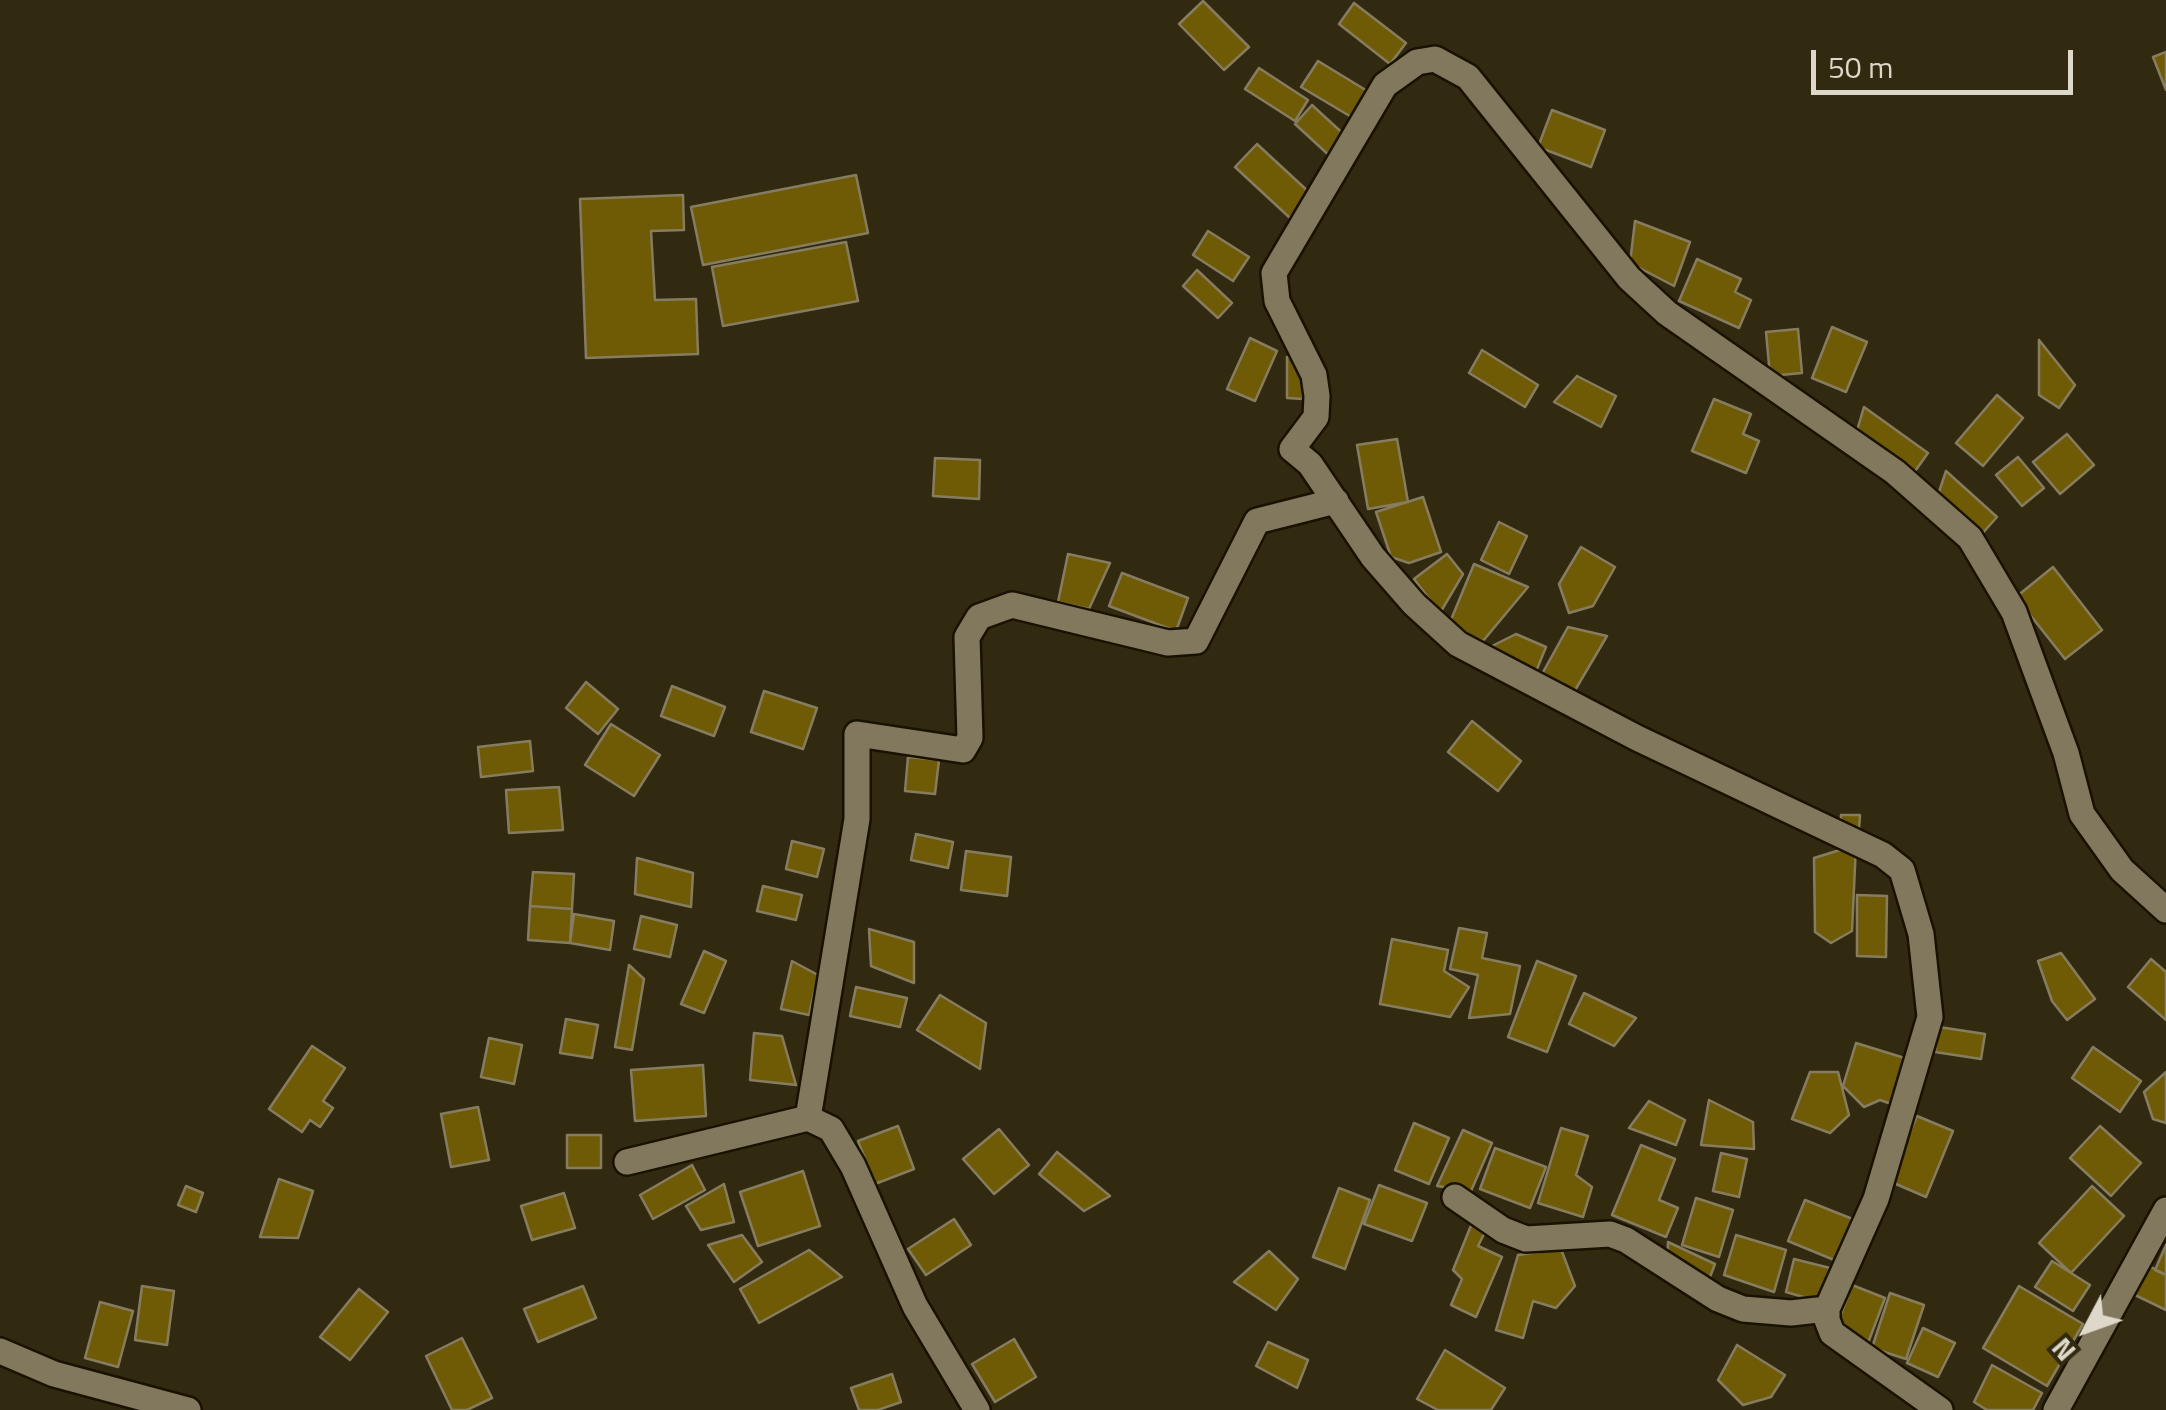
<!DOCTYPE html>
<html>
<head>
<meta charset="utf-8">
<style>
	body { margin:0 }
	#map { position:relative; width:2166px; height:1410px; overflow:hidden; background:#322a10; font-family:"Titillium Web",sans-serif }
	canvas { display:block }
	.north { position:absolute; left:2036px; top:1280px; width:100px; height:100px; -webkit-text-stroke:8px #322a10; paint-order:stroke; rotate:229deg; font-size:28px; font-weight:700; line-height:40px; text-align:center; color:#ddd8c9 }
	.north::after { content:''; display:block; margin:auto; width:35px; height:45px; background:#ddd8c9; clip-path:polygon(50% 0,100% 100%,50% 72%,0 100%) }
	.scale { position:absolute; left:1811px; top:50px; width:262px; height:45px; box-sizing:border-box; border:5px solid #ddd8c9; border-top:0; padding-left:12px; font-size:30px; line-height:35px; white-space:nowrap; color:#ddd8c9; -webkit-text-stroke:8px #322a10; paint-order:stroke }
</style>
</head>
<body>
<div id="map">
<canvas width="2166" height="1410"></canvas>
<div class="north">N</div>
<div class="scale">50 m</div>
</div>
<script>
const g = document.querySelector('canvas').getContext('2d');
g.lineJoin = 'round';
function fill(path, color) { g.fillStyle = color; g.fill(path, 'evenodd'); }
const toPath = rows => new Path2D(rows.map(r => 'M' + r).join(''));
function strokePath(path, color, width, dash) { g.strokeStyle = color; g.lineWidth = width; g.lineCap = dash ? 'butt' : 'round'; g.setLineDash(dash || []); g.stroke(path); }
const building = toPath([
	[1203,1,1249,47,1224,70,1179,24,1203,1],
	[1354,3,1406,43,1390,64,1339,24,1354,3],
	[2166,52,2166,90,2153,57,2166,52],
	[1318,61,1369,92,1353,118,1301,87,1318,61],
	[1259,68,1308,100,1295,121,1245,89,1259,68],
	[1312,105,1350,140,1333,159,1295,124,1312,105],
	[1552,110,1605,130,1591,167,1538,147,1552,110],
	[1257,144,1311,194,1290,218,1235,167,1257,144],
	[856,175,868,233,703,265,691,207,856,175],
	[683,195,684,230,651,231,655,300,696,299,698,354,586,358,580,199,683,195],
	[1635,221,1690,242,1674,286,1630,263,1635,221],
	[1208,231,1249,257,1233,281,1193,255,1208,231],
	[846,242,858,301,723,326,712,267,846,242],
	[1697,259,1741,279,1735,292,1751,300,1739,328,1679,301,1697,259],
	[1197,270,1232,303,1218,318,1183,286,1197,270],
	[1832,327,1867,342,1846,392,1812,378,1832,327],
	[1798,329,1802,373,1770,376,1766,332,1798,329],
	[1250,338,1277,351,1255,401,1227,389,1250,338],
	[2039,340,2075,385,2059,408,2039,395,2039,340],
	[1482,350,1538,385,1525,407,1469,373,1482,350],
	[1287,357,1303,358,1303,399,1287,398,1287,357],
	[1577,376,1616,396,1601,427,1554,402,1577,376],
	[1997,395,2023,418,1983,466,1956,443,1997,395],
	[1714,399,1751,414,1743,434,1759,441,1746,473,1692,451,1714,399],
	[1864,407,1928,453,1913,474,1856,434,1864,407],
	[2067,434,2094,465,2060,494,2033,462,2067,434],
	[1397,439,1408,502,1368,509,1357,445,1397,439],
	[2018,457,2044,488,2022,506,1996,475,2018,457],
	[935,458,980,460,979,499,933,496,935,458],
	[1946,471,1997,517,1981,535,1938,495,1946,471],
	[1423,497,1441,552,1409,563,1391,557,1376,512,1423,497],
	[1499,522,1527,536,1509,574,1481,560,1499,522],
	[1581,547,1615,567,1593,606,1569,613,1559,584,1581,547],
	[1068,554,1110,563,1089,609,1058,602,1068,554],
	[1447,554,1463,574,1440,613,1414,579,1447,554],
	[1474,564,1528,587,1483,641,1448,627,1474,564],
	[2053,567,2102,630,2065,659,2016,597,2053,567],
	[1122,573,1188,598,1176,631,1109,606,1122,573],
	[1568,627,1607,636,1574,692,1542,674,1568,627],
	[1516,634,1546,647,1535,674,1486,649,1516,634],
	[586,682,618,709,598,734,566,708,586,682],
	[672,686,725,707,714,736,661,716,672,686],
	[764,691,817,708,803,749,751,732,764,691],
	[1472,721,1521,761,1498,791,1448,752,1472,721],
	[611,724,660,755,634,796,585,765,611,724],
	[530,741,533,771,481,777,478,747,530,741],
	[908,757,939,760,935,794,905,791,908,757],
	[559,787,563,830,509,833,506,790,559,787],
	[1841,815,1860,815,1858,843,1840,836,1841,815],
	[916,834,953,842,948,868,911,860,916,834],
	[792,841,824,849,817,877,786,869,792,841],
	[1856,845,1852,931,1831,943,1815,932,1814,858,1856,845],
	[966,851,1011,857,1007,896,961,890,966,851],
	[637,858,693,873,691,907,635,894,637,858],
	[533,872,574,874,572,909,530,906,533,872],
	[763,886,802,895,796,920,757,911,763,886],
	[1857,895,1887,896,1886,957,1857,956,1857,895],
	[530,906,572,909,570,943,528,940,530,906],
	[574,914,614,921,610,950,570,943,574,914],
	[641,916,677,925,670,957,634,949,641,916],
	[1459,928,1487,933,1482,958,1520,966,1510,1014,1469,1018,1478,975,1450,969,1459,928],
	[869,929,914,942,914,983,871,966,869,929],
	[1392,939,1448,950,1444,971,1469,987,1450,1017,1380,1004,1392,939],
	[704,951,726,961,704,1013,681,1004,704,951],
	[2061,953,2095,999,2067,1020,2052,1001,2038,961,2061,953],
	[2151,959,2166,972,2166,1020,2128,987,2151,959],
	[792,961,818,975,809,1015,781,1009,792,961],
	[1537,961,1576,976,1547,1052,1508,1037,1537,961],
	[629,965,644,979,632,1050,615,1047,629,965],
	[856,987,907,998,900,1027,850,1016,856,987],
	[1584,993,1636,1018,1614,1046,1569,1024,1584,993],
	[940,995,986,1023,980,1069,917,1030,940,995],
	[566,1019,598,1025,592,1058,560,1053,566,1019],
	[1939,1027,1985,1034,1981,1059,1935,1052,1939,1027],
	[754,1033,782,1036,796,1085,750,1080,754,1033],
	[489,1038,522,1045,514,1084,481,1077,489,1038],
	[1856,1043,1911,1060,1897,1106,1880,1100,1864,1107,1843,1086,1856,1043],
	[312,1046,345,1068,323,1101,333,1108,320,1127,310,1120,302,1132,269,1109,312,1046],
	[2093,1047,2141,1081,2120,1112,2072,1078,2093,1047],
	[703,1065,706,1116,635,1121,631,1070,703,1065],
	[1810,1072,1838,1072,1849,1115,1830,1133,1792,1119,1810,1072],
	[2166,1072,2166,1123,2153,1119,2144,1092,2166,1072],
	[1709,1100,1753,1122,1754,1149,1701,1145,1709,1100],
	[1649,1101,1685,1120,1676,1145,1629,1128,1649,1101],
	[478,1107,489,1160,451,1167,441,1114,478,1107],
	[1917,1116,1953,1131,1926,1197,1889,1181,1917,1116],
	[1414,1123,1449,1138,1429,1184,1395,1170,1414,1123],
	[898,1126,914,1169,875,1184,858,1141,898,1126],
	[2100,1126,2141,1163,2111,1196,2070,1158,2100,1126],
	[1561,1128,1588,1136,1576,1175,1592,1187,1583,1217,1538,1203,1561,1128],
	[999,1129,1029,1165,994,1194,963,1159,999,1129],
	[1463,1130,1492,1143,1471,1191,1437,1186,1463,1130],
	[567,1135,601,1135,601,1168,567,1168,567,1135],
	[1641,1145,1675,1159,1659,1200,1678,1208,1666,1237,1612,1215,1641,1145],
	[1495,1148,1546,1167,1530,1208,1480,1189,1495,1148],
	[1057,1152,1110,1196,1084,1211,1039,1174,1057,1152],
	[1721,1153,1747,1159,1739,1197,1713,1191,1721,1153],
	[692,1165,705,1190,653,1219,640,1195,692,1165],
	[803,1171,820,1226,758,1246,740,1192,803,1171],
	[279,1179,313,1191,298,1238,260,1237,279,1179],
	[724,1184,734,1222,701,1230,686,1206,724,1184],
	[1379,1185,1427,1203,1412,1241,1364,1224,1379,1185],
	[186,1186,203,1193,196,1212,178,1205,186,1186],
	[2092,1186,2124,1216,2071,1273,2039,1243,2092,1186],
	[1339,1188,1370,1200,1345,1269,1313,1257,1339,1188],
	[564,1193,575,1228,532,1240,521,1206,564,1193],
	[1696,1198,1733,1210,1719,1257,1682,1245,1696,1198],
	[1805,1200,1855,1220,1839,1262,1788,1241,1805,1200],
	[1474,1218,1487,1228,1478,1246,1502,1257,1476,1317,1451,1305,1462,1279,1453,1270,1474,1218],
	[954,1219,971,1245,926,1275,908,1249,954,1219],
	[742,1235,762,1262,734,1282,708,1245,742,1235],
	[1736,1235,1786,1250,1774,1292,1724,1275,1736,1235],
	[1668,1242,1715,1264,1710,1277,1667,1267,1668,1242],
	[2166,1245,2166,1275,2155,1270,2166,1245],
	[1561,1249,1575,1286,1556,1308,1533,1301,1523,1338,1496,1330,1518,1255,1561,1249],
	[809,1250,842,1277,759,1323,740,1289,809,1250],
	[1269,1251,1298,1279,1276,1310,1234,1282,1269,1251],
	[1794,1259,1830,1268,1821,1302,1786,1292,1794,1259],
	[2052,1261,2090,1285,2073,1311,2035,1287,2052,1261],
	[2149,1266,2166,1275,2166,1310,2135,1295,2149,1266],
	[1852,1285,1885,1298,1868,1343,1835,1330,1852,1285],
	[142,1286,174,1291,167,1345,135,1340,142,1286],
	[583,1286,596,1318,538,1342,524,1309,583,1286],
	[2019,1286,2083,1324,2047,1386,1983,1348,2019,1286],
	[359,1289,388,1312,350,1360,320,1337,359,1289],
	[1890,1293,1924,1305,1906,1359,1872,1348,1890,1293],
	[100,1302,133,1311,118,1367,85,1358,100,1302],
	[1923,1328,1955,1343,1938,1377,1907,1363,1923,1328],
	[462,1338,492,1398,467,1410,452,1410,426,1356,462,1338],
	[1014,1339,1036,1377,995,1402,972,1364,1014,1339],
	[1268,1342,1308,1360,1297,1388,1256,1366,1268,1342],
	[1737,1345,1785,1375,1771,1397,1743,1405,1718,1380,1737,1345],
	[1445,1350,1505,1388,1491,1410,1438,1410,1417,1399,1445,1350],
	[1992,1365,2042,1393,2033,1410,1987,1410,1974,1402,1992,1365],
	[892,1374,901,1402,878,1410,859,1410,851,1388,892,1374]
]);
const minor = toPath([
	[808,1118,857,819,857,734,963,750,970,738,967,637,979,617,1012,605,1168,643,1196,641,1257,521,1336,501],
	[627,1162,808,1118,831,1129,853,1166,915,1306,977,1410],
	[1455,1197,1503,1230,1526,1239,1610,1234,1626,1240,1718,1299,1743,1309,1791,1313,1827,1309],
	[0,1351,54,1374,188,1410],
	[1940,1410,1832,1333,1827,1320,1827,1309,1876,1199,1930,1017,1921,934,1902,870,1883,855,1637,738,1458,644,1414,604,1373,557,1310,464,1292,449,1316,417,1317,396,1314,375,1277,301,1274,273,1385,85,1417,62,1435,59,1468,77,1629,278,1667,313,1895,472,1970,538,2014,612,2066,753,2082,814,2122,870,2166,910],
	[2056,1410,2166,1210]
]);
fill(building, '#6f5a06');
strokePath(building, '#867d61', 2.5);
strokePath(minor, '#1a1200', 30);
strokePath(minor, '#81785d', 25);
</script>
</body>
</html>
